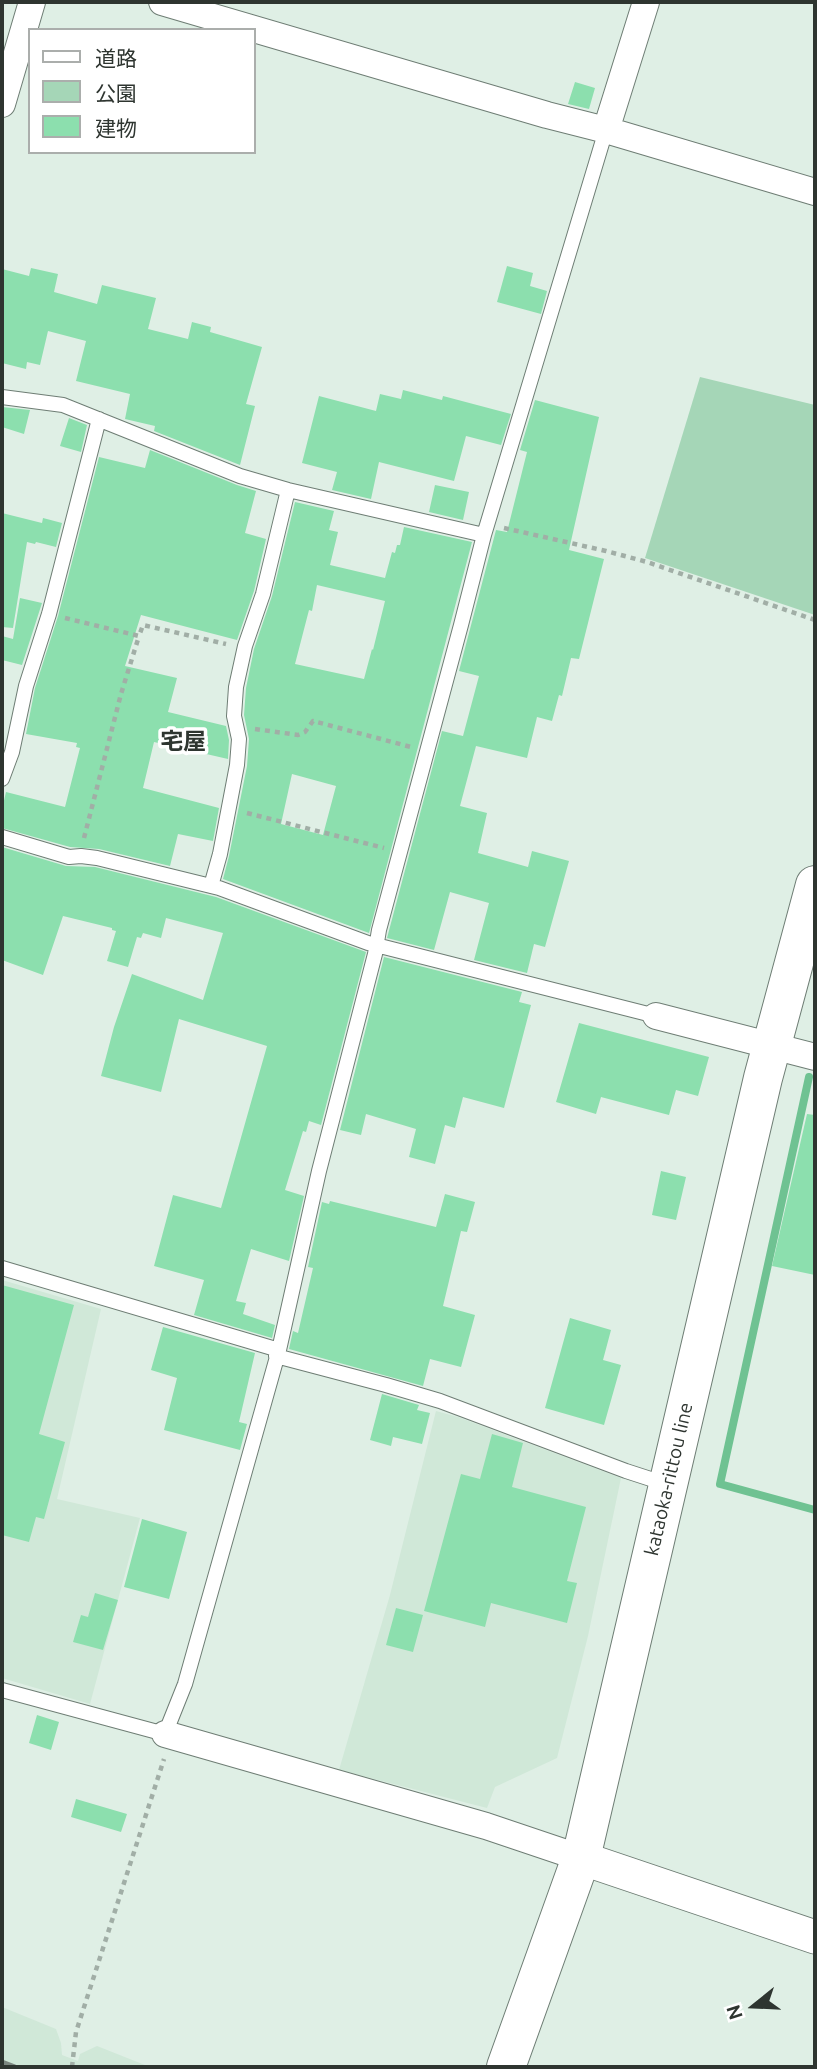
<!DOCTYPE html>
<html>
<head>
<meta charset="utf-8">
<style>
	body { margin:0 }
	#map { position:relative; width:817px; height:2069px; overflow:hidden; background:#dfefe5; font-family:Ubuntu,"Noto Sans JP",sans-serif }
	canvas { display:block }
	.frame { position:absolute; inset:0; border:4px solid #2e3530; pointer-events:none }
	.legend { position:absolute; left:28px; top:28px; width:228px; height:126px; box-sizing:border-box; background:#fff; border:2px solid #abaeac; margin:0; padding:9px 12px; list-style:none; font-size:21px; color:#2e3530 }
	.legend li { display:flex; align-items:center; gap:14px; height:35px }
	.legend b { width:35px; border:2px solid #abaeac }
	.north { position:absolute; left:719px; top:1971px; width:70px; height:70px; -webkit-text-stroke:5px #fff; paint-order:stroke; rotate:252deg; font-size:19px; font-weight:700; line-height:28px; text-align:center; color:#2e3530 }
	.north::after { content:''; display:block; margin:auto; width:24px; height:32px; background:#2e3530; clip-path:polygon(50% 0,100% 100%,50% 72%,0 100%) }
</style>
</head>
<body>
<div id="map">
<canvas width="817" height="2069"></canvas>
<div class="frame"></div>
<ul class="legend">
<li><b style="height:9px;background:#fff"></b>道路</li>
<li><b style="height:19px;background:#a5d6b7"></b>公園</li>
<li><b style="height:19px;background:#8cdfae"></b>建物</li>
</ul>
<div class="north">N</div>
</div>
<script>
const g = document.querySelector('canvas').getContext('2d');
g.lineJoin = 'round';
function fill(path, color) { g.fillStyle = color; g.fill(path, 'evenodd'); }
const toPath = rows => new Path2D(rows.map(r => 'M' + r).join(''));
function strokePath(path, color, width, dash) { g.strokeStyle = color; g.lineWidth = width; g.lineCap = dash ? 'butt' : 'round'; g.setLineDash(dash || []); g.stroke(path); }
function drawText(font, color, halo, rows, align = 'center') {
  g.font = font + ' Ubuntu,"Noto Sans JP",sans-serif'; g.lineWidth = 7; g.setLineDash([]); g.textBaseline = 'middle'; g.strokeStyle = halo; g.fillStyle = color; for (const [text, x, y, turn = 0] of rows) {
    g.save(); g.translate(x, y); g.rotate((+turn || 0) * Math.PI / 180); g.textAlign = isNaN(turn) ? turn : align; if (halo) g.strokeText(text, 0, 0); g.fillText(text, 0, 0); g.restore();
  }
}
const built = toPath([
	[2,1280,101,1309,57,1499,140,1518,90,1704,2,1678],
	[436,1411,458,1417,621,1478,588,1636,557,1758,495,1787,487,1808,339,1770,390,1595],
	[2,2007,56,2029,61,2043,62,2055,78,2061,80,2054,97,2046,150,2067,2,2067]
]);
const green = toPath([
	[700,377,815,405,815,615,645,558]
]);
const stream = toPath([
	[809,1077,720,1484,815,1510]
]);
const building = toPath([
	[575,82,595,88,589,109,568,104],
	[507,266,533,273,530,286,547,291,541,314,497,302],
	[31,268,58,274,54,292,97,304,102,285,156,298,148,329,188,339,192,322,211,327,210,332,262,347,246,404,255,406,240,465,154,431,155,426,125,419,130,394,76,381,86,341,48,331,40,365,27,362,26,369,2,363,2,269,29,276],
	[403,390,442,400,443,396,511,414,501,445,466,436,454,481,379,462,371,499,332,490,337,472,302,463,319,396,376,411,380,394,401,399],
	[535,400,599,417,569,550,604,559,579,659,571,658,562,696,559,695,552,721,537,717,527,758,476,746,460,806,487,813,478,853,528,867,532,851,569,861,545,947,534,944,527,973,474,960,489,903,450,892,434,950,387,938,442,731,463,736,479,676,459,671,496,530,507,532,527,452,520,450],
	[2,407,30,410,24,434,2,427],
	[69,418,87,425,81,452,60,446],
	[150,450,237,485,256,491,245,533,266,539,254,591,237,640,141,615,125,666,177,678,168,712,226,726,229,740,228,759,154,742,143,788,219,808,213,841,178,834,170,866,99,849,70,847,2,828,2,809,6,792,65,807,80,748,76,747,77,743,26,734,35,688,58,616,99,457,145,468],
	[435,485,469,492,463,520,429,512],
	[295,502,334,511,329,530,338,532,330,565,385,578,392,552,395,553,397,545,400,545,404,527,472,542,369,933,223,879,229,856,247,766,249,739,244,715,246,688,254,649,272,596],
	[317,585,385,601,373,650,372,649,364,679,295,664,309,610,312,611],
	[292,774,336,786,323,835,281,824],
	[2,513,42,523,43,518,62,523,56,547,36,542,35,544,27,542,13,628,2,627],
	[20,598,42,603,22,665,2,660,2,636,13,639],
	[2,847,66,866,95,867,216,897,366,952,321,1125,309,1121,306,1132,303,1131,285,1190,304,1196,289,1261,251,1249,236,1301,246,1303,243,1314,275,1325,272,1338,194,1315,204,1280,154,1266,173,1195,221,1208,267,1046,179,1019,161,1092,101,1076,114,1027,132,974,203,1000,223,933,166,918,161,938,143,933,141,938,137,937,128,967,107,961,116,931,112,930,112,928,63,916,43,975,2,960],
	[384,957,522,992,519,1002,531,1005,504,1108,463,1097,455,1128,445,1125,435,1164,409,1157,416,1129,366,1114,361,1135,340,1130],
	[579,1023,709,1057,698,1096,676,1090,669,1115,601,1097,596,1114,556,1102],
	[807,1114,815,1115,815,1275,772,1266],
	[661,1171,686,1177,676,1220,652,1215],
	[445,1194,475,1202,467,1232,461,1231,443,1306,475,1315,461,1367,430,1359,423,1386,289,1349,293,1331,298,1333,313,1268,308,1267,322,1202,329,1204,330,1201,436,1227],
	[2,1285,74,1305,39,1434,65,1442,44,1519,36,1517,29,1542,2,1535],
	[570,1318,611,1330,603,1360,621,1365,604,1425,545,1408],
	[163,1327,255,1353,239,1422,247,1424,240,1450,164,1430,177,1378,151,1370],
	[382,1394,419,1405,417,1410,430,1413,422,1444,393,1437,391,1446,370,1440],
	[492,1434,523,1443,512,1487,586,1507,567,1581,577,1583,567,1623,491,1603,485,1627,424,1611,461,1474,480,1479],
	[142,1519,187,1532,169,1599,124,1587],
	[95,1593,118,1600,103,1650,73,1642,81,1615,88,1617],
	[396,1608,423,1615,413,1652,386,1645],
	[37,1715,59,1722,51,1750,29,1743],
	[76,1799,127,1814,121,1832,71,1817]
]);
const path = toPath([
	[504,528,606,551,647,562,815,620],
	[65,618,139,636,143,625,226,644],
	[255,729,298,735,305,732,313,721,411,747],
	[247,813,384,848],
	[84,838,121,694,139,636],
	[72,2067,76,2032,164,1759]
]);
const service = toPath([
	[2,397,63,405,240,476,288,490,484,535],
	[2,779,12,752,26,686,49,614,99,419],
	[2,837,69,857,81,856,97,858,219,888,368,943,656,1016],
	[211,886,220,854,237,765,239,739,234,716,236,687,245,646,263,594,288,490],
	[2,1268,279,1350],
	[276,1356,386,1385,440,1401,626,1471,666,1484],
	[2,1690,165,1734,185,1684,279,1350,319,1171,375,954,379,930,461,625,484,535,606,130]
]);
const minor = toPath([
	[162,2,547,115,606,130,815,192],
	[2,104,32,2],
	[606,130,646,2],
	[656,1016,815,1057],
	[165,1734,486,1826,581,1858]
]);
const tertiary = toPath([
	[581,1858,815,1937]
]);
const secondary = toPath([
	[506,2067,581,1858,763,1078,815,885]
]);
const rail = toPath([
	[2,2062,15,2067]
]);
const streetNames = [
	["kataoka-rittou line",669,1479,-77]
];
const quarterNames = [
	["宅屋",183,741]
];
fill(built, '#d0e8d8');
fill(green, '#a5d6b7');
strokePath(stream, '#6fc292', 8);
fill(building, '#8cdfae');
strokePath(service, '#6e7d74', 16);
strokePath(minor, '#6e7d74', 28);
strokePath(tertiary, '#6e7d74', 35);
strokePath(secondary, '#6e7d74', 40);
strokePath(path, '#a1aea6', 4.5, [5, 5]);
strokePath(service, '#fff', 14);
strokePath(minor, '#fff', 26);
strokePath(tertiary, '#fff', 33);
strokePath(secondary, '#fff', 38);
strokePath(rail, '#7c8780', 5, [14, 7]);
drawText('19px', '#2e3530', '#fff', streetNames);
drawText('bold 23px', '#2e3530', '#fff', quarterNames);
</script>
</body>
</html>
